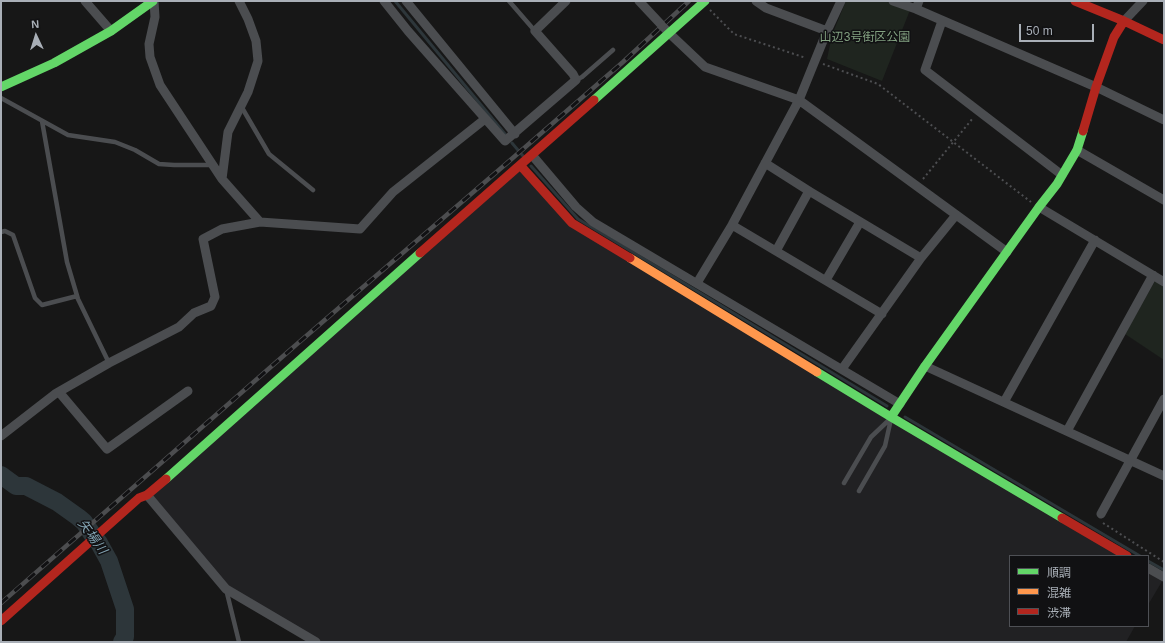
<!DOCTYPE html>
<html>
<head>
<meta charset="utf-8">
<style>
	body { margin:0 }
	#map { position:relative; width:1165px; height:643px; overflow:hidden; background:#171717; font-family:Arial,"Noto Sans JP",sans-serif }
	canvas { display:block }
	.frame { position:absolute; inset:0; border:2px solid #a9afb7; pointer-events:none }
	.legend { position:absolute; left:1009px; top:555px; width:140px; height:72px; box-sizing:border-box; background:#111113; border:1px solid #4e5055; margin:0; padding:5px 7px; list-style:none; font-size:12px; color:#a9afb7 }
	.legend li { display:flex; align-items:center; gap:8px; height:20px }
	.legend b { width:20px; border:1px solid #4e5055 }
	.north { position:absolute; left:16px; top:16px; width:40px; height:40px; -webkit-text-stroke:3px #111113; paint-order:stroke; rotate:356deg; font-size:11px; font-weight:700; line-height:16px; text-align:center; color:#a9afb7 }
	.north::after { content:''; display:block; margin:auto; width:14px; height:18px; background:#a9afb7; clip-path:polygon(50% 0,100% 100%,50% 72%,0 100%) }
	.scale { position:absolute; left:1019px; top:24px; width:75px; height:18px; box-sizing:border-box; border:2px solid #a9afb7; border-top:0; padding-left:5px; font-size:12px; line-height:14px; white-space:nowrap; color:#a9afb7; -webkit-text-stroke:3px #111113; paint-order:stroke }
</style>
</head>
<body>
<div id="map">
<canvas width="1165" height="643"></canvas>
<div class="frame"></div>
<ul class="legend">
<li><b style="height:5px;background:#63d668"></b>順調</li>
<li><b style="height:5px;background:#ff974d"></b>混雑</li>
<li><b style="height:5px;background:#b3261e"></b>渋滞</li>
</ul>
<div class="north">N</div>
<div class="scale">50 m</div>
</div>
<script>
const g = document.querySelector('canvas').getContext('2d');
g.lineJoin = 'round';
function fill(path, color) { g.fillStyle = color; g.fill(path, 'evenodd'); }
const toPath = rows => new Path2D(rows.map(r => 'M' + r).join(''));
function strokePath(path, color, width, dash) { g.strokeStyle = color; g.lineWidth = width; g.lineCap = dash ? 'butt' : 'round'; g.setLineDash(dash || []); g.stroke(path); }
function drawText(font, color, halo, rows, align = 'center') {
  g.font = font + ' Arial,"Noto Sans JP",sans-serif'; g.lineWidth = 3; g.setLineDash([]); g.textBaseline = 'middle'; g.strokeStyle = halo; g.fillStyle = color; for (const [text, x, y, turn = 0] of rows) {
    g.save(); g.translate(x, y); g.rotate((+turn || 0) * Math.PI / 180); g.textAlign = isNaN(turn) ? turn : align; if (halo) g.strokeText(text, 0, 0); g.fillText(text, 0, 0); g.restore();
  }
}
const built = toPath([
	[520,165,572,223,1127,556,1010,556,1010,626,1135,626,1126,642,316,642,226,589,147,495],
	[1148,568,1164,578,1148,605]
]);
const green = toPath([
	[846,1,885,1,910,10,882,81,827,59,832,35],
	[1155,281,1164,286,1164,360,1125,334]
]);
const stream = toPath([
	[395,1,505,134],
	[512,143,523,156],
	[531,166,578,219,887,406],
	[905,417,1140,556],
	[1148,561,1164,570]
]);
const river = toPath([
	[1,475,16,486,26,486,57,502,78,517,84,522,92,534,99,543,109,561,125,609,125,637,122,642]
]);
const path = toPath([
	[710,10,734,34,806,58],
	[823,64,878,84,1031,202],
	[923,179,973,118],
	[1103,523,1164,562]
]);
const lane = toPath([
	[509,1,535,31],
	[576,80,582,77,613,50],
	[1,98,68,135,115,142,135,150,159,164,174,165,213,165],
	[241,106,269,154,313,190],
	[42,121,67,262,78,299,109,363],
	[1,232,5,231,13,235,35,298,42,305,77,296],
	[844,483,871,437,890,419],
	[859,491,885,446,891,419],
	[226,589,239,642]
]);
const street = toPath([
	[85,1,111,31],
	[154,1,155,17,149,44,150,57,160,85,222,179],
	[239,1,248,19,256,41,258,61,248,92,228,132,222,179,260,222],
	[384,1,408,31,505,141,576,80,573,74,535,31,566,1],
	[406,1,515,134],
	[639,1,669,33,705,67,799,100,732,225,697,283],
	[756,1,766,8,827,31,799,100,1007,252],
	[893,1,916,9,919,1],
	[916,9,1096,87,1164,120],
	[942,21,925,70,1062,175],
	[1124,21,1143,1],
	[827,31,841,1],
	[1077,150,1164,200],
	[532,155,576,207,593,222,900,404],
	[765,163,809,191,921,258],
	[1039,207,1164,282],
	[732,225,882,314],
	[776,251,809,191],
	[826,280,860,222],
	[925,366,1164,476],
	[842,369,921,258,956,215],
	[59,392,107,449,188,391],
	[1004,402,1095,240],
	[1067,431,1153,275],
	[1,436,55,394,109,363,179,327,194,313,211,306,215,297,203,239,222,229,260,222,360,229,393,192,485,119],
	[147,495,226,589,316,642],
	[1101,514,1164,399],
	[1148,568,1164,577]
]);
const fast = toPath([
	[1,87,54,63,111,31,153,1],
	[594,100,705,1],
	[817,372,891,417,1062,518],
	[891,417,925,366,1039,207,1057,184,1077,150,1083,131],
	[166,479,420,253]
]);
const slow = toPath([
	[630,258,817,372]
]);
const jam = toPath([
	[1075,1,1124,21,1164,40],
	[1083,131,1096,87,1114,37,1124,21],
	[520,165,572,223,630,258],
	[420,253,594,100],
	[1062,518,1127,556],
	[1,621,139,498,147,495,166,479]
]);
const rail = toPath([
	[1,603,297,344,507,163,623,62,689,1]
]);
const parkNames = [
	["山辺3号街区公園",865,38]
];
const waterNames = [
	["矢場川",92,537,54]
];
fill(built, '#212123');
fill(green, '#1f251f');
strokePath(stream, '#2d363a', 3);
strokePath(river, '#2d363a', 18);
strokePath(path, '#4d4e51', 2, [2, 3]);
strokePath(lane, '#4b4d50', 4.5);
strokePath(street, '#4b4d50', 9);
strokePath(fast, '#63d668', 9);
strokePath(slow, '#ff974d', 9);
strokePath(jam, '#b3261e', 9);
strokePath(rail, '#4c4d4f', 4.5);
strokePath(rail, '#111113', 3, [9]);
drawText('12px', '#83a181', '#111113', parkNames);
drawText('italic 13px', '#81a1b0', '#111113', waterNames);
</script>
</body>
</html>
